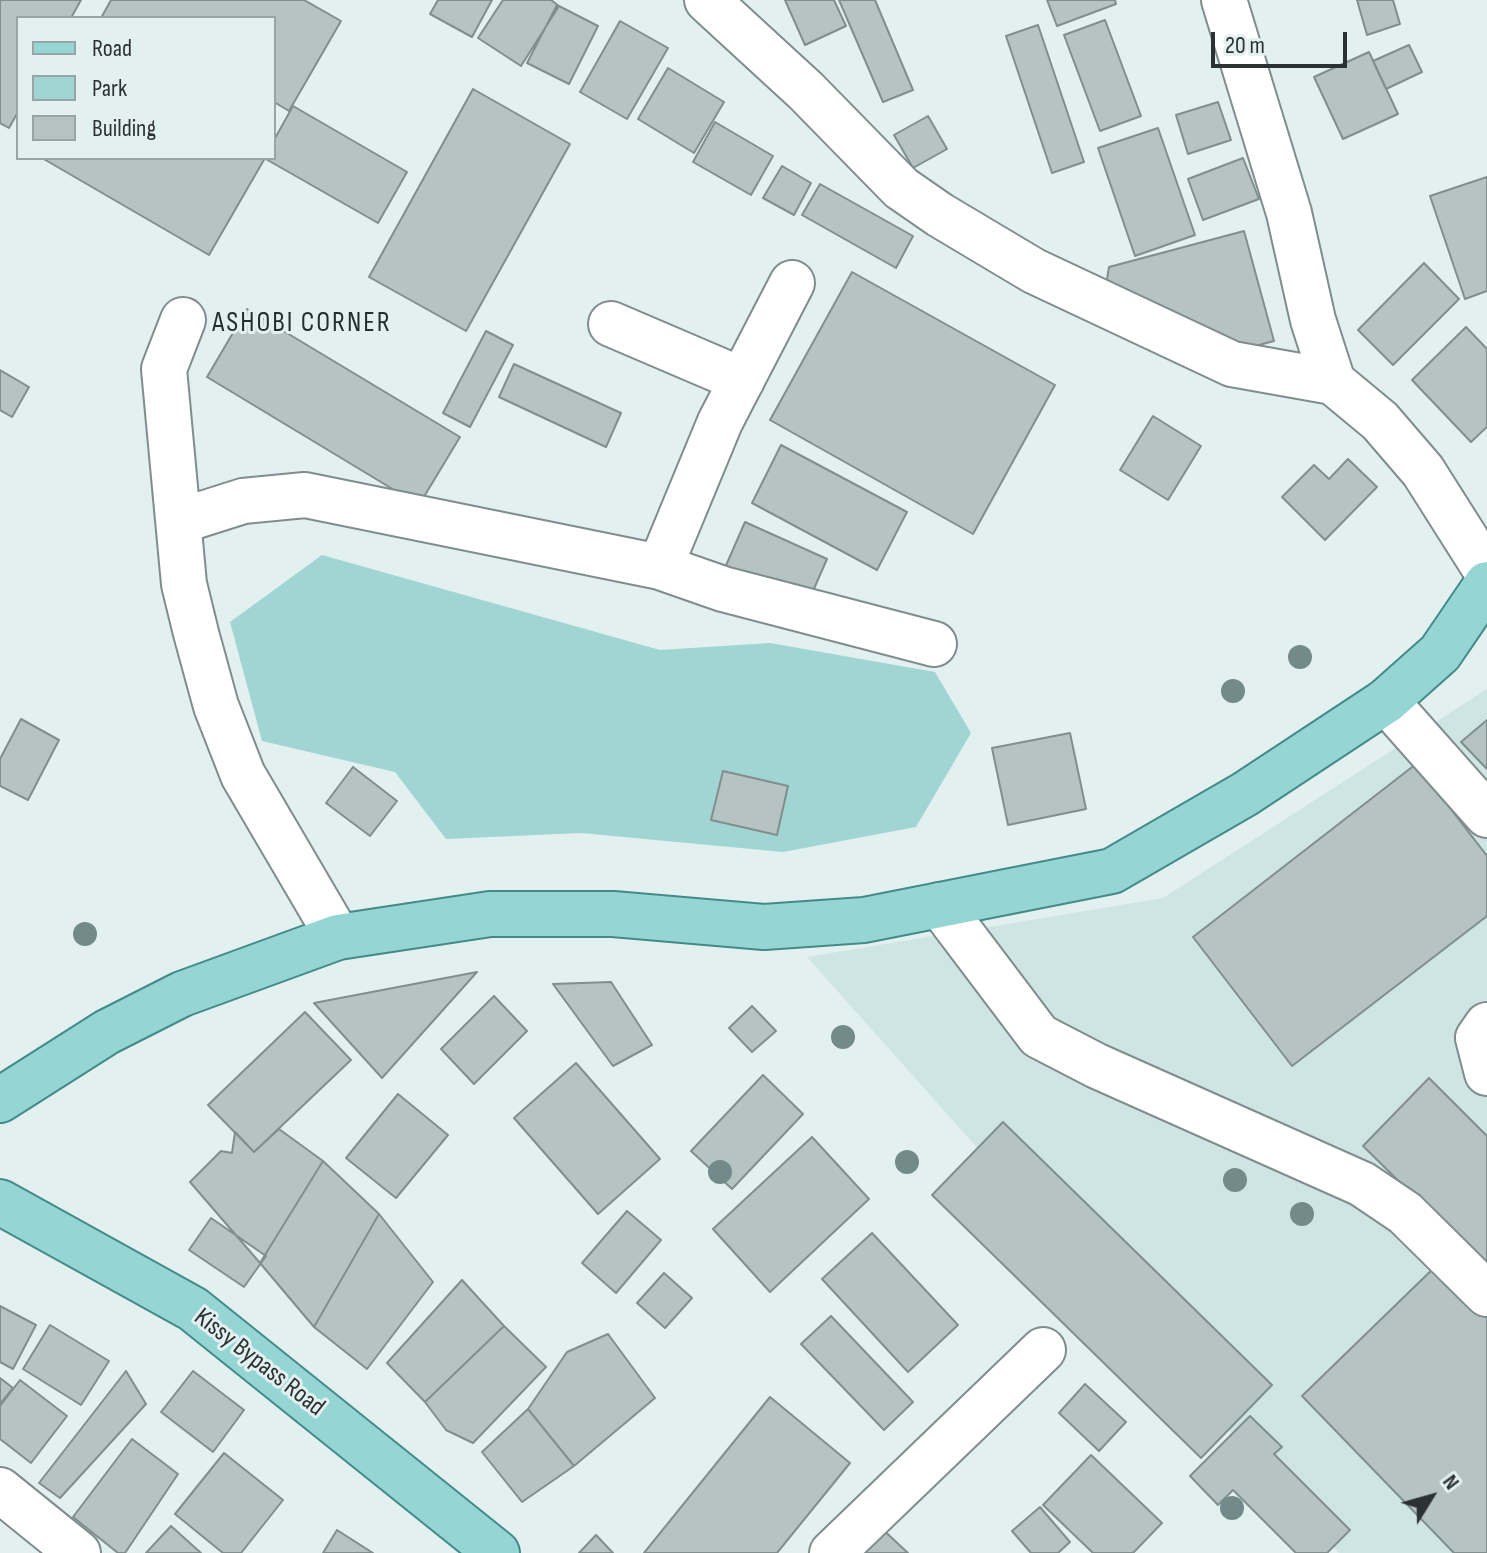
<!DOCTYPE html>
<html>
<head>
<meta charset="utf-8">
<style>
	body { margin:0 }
	#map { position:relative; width:1487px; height:1553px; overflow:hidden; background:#e2f0f0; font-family:"Sofia Sans Condensed",sans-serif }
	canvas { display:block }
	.legend { position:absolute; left:16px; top:16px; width:260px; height:144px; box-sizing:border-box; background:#e2f0f0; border:2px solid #99a4a4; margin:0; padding:10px 14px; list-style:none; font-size:24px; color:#2c3131 }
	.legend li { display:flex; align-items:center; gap:16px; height:40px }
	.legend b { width:40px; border:2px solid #99a4a4 }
	.north { position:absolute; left:1391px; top:1457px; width:80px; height:80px; -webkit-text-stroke:6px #e2f0f0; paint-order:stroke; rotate:53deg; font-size:22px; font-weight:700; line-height:32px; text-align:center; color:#2c3131 }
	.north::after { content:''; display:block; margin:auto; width:28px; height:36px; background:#2c3131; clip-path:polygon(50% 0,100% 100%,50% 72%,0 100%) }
	.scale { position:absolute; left:1211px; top:32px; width:136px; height:36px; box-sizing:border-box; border:4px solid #2c3131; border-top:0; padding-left:10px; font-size:24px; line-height:28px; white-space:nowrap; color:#2c3131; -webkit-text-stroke:6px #e2f0f0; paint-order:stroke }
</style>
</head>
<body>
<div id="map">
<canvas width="1487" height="1553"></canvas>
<ul class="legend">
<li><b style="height:10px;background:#95d6d4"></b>Road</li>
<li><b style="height:22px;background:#a1d5d3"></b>Park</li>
<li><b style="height:22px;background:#b5c3c3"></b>Building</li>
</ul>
<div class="north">N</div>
<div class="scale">20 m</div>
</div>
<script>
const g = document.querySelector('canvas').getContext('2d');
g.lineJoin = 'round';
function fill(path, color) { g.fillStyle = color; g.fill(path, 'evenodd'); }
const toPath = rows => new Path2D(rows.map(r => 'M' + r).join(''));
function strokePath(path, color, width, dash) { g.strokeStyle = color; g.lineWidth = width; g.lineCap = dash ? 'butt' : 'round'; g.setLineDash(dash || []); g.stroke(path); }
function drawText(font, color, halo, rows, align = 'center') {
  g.font = font + ' "Sofia Sans Condensed",sans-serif'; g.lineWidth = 6; g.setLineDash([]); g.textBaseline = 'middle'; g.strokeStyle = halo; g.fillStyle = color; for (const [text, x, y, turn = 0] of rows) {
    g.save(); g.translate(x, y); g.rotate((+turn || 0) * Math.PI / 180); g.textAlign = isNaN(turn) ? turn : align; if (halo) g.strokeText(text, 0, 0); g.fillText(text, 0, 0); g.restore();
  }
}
const built = toPath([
	[1487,689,1487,1553,1339,1553,807,957,1163,898]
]);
const green = toPath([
	[322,555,660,650,770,643,935,672,971,733,916,827,783,852,581,833,446,839,395,772,262,741,230,622]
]);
const building = toPath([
	[0,0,81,0,71,18,18,18,18,112,9,128,0,123,0,0],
	[111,0,304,0,341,21,289,111,274,102,274,18,101,18,111,0],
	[438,0,492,0,472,37,430,14,438,0],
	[503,0,551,0,559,6,521,66,478,38,503,0],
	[785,0,834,0,846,26,805,45,785,0],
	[839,0,875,0,913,90,883,102,839,0],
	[1047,0,1115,0,1116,4,1057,26,1047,0],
	[1357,0,1393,0,1400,24,1367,35,1357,0],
	[557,5,598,26,569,84,527,63,557,5],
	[1105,20,1141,116,1100,131,1064,35,1105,20],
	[620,21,668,48,627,119,580,92,620,21],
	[1038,25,1084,162,1052,173,1006,36,1038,25],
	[1409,45,1422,72,1386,89,1373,61,1409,45],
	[1369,52,1398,114,1343,139,1314,77,1369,52],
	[668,68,724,102,694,153,638,119,668,68],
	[473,89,570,144,466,331,369,277,473,89],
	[1218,102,1231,140,1188,154,1176,115,1218,102],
	[293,106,407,172,378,223,264,158,274,158,274,140,293,106],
	[928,116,947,149,913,168,894,135,928,116],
	[715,122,773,156,751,195,693,162,715,122],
	[1158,128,1195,235,1135,256,1098,148,1158,128],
	[42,158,265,158,209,255,42,158],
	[1243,158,1259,199,1203,220,1188,179,1243,158],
	[782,166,811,183,794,215,763,198,782,166],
	[1487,177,1487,291,1465,299,1430,196,1487,177],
	[820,184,913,236,896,268,802,215,820,184],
	[1244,231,1274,341,1229,353,1105,292,1109,267,1244,231],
	[1424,263,1459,299,1393,365,1358,330,1424,263],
	[852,272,1055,385,973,534,770,420,852,272],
	[247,309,460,437,419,505,207,377,247,309],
	[1466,327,1487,349,1487,427,1471,442,1412,380,1466,327],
	[486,331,513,345,470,427,443,413,486,331],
	[514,364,621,413,606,447,499,397,514,364],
	[0,370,29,387,12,417,0,410,0,370],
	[1153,416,1201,446,1168,500,1120,470,1153,416],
	[781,445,907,512,877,570,752,503,781,445],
	[1348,459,1377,487,1325,540,1282,497,1314,465,1329,479,1348,459],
	[745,522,827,559,806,607,724,570,745,522],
	[21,719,59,740,28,800,0,786,0,759,21,719],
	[1487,720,1487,769,1461,742,1487,720],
	[1070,733,1086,809,1008,825,992,748,1070,733],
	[1416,764,1487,856,1487,916,1292,1066,1193,937,1416,764],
	[353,767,397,801,370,836,326,803,353,767],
	[723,771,788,786,777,835,711,820,723,771],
	[477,972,382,1078,314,1003,477,972],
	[611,982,652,1045,613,1066,553,984,611,982],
	[494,996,527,1031,474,1084,441,1049,494,996],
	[752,1006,776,1031,752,1052,729,1028,752,1006],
	[305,1012,351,1060,254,1152,208,1105,305,1012],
	[576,1063,660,1159,598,1214,514,1118,576,1063],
	[763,1075,803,1114,732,1189,691,1151,763,1075],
	[1429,1078,1487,1136,1487,1268,1363,1146,1429,1078],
	[398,1094,448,1135,396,1198,346,1158,398,1094],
	[1003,1122,1272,1385,1201,1458,932,1195,1003,1122],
	[279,1129,323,1161,260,1263,190,1182,221,1151,232,1153,235,1132,254,1152,279,1129],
	[812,1137,869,1199,770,1292,713,1229,812,1137],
	[323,1161,379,1214,314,1327,260,1263,323,1161],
	[627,1211,661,1240,616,1293,582,1263,627,1211],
	[379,1214,433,1282,367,1369,314,1327,379,1214],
	[211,1218,266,1256,244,1287,189,1250,211,1218],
	[872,1233,958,1325,908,1372,822,1279,872,1233],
	[1440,1262,1487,1311,1487,1553,1454,1553,1302,1396,1440,1262],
	[664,1273,692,1298,665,1328,637,1303,664,1273],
	[462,1280,504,1326,425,1402,387,1363,462,1280],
	[0,1306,36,1325,13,1369,0,1362,0,1306],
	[831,1316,913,1402,884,1430,801,1344,831,1316],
	[50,1325,109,1361,81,1405,23,1369,50,1325],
	[504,1326,546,1367,473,1443,446,1430,425,1402,504,1326],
	[608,1334,655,1398,574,1466,528,1409,567,1352,608,1334],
	[126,1371,146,1404,60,1498,39,1483,126,1371],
	[193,1371,244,1410,213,1452,161,1412,193,1371],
	[0,1378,13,1388,0,1404,0,1378],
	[20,1380,67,1416,31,1463,0,1439,0,1406,20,1380],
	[1085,1384,1126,1422,1099,1451,1059,1413,1085,1384],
	[770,1397,850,1463,777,1553,644,1553,770,1397],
	[528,1409,574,1466,522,1502,482,1452,528,1409],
	[1250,1416,1282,1447,1274,1454,1350,1530,1327,1553,1296,1553,1233,1490,1218,1505,1190,1476,1250,1416],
	[132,1439,178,1474,125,1553,118,1553,73,1517,132,1439],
	[224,1453,283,1500,241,1553,223,1553,175,1514,224,1453],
	[1091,1455,1162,1523,1133,1553,1093,1553,1043,1505,1091,1455],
	[1040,1507,1070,1542,1058,1553,1031,1553,1012,1531,1040,1507],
	[878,1525,908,1553,853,1553,878,1525],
	[171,1526,201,1553,146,1553,171,1526],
	[337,1530,373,1553,323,1553,337,1530],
	[596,1535,613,1553,579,1553,596,1535]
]);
const minor = toPath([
	[707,0,806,91,901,188,940,215,1034,271,1232,364,1333,382,1380,421,1423,471,1487,572],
	[1224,0,1289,213,1313,320,1333,382],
	[183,320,164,369,184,584,196,633,216,706,243,775,338,937],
	[611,324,742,380],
	[180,521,243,501,305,495,660,567,723,589,934,644],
	[660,567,720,422,792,283],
	[1386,701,1487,815],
	[940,905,1039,1036,1097,1066,1362,1184,1405,1213,1487,1294],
	[1487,1025,1478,1038,1487,1073],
	[0,1490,78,1553],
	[832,1553,1043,1350]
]);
const major = toPath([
	[0,1100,107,1032,182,994,338,937,490,914,613,914,764,927,864,920,1112,871,1245,794,1386,701,1440,653,1487,584],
	[0,1202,193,1309,497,1553]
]);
const trees = [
	[1300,657],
	[1233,691],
	[85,934],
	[843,1037],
	[907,1162],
	[720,1172],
	[1235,1180],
	[1302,1214],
	[1232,1508]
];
const streetNames = [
	["Kissy Bypass Road",259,1363,38]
];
const neighbourhoodNames = [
	["ASHOBI CORNER",302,324]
];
fill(built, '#cee5e4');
fill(green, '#a1d5d3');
fill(building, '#b5c3c3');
strokePath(building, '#818e8e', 2);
strokePath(minor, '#7f8d8c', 48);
strokePath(major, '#438a89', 48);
strokePath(minor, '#fff', 44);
strokePath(major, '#95d6d4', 44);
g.fillStyle = '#728b8a';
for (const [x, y] of trees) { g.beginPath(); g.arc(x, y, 12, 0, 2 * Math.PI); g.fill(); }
drawText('26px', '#2c3131', '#e2f0f0', streetNames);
g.letterSpacing = '2px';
drawText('28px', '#222e2d', '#e2f0f0', neighbourhoodNames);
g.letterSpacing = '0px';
</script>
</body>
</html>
